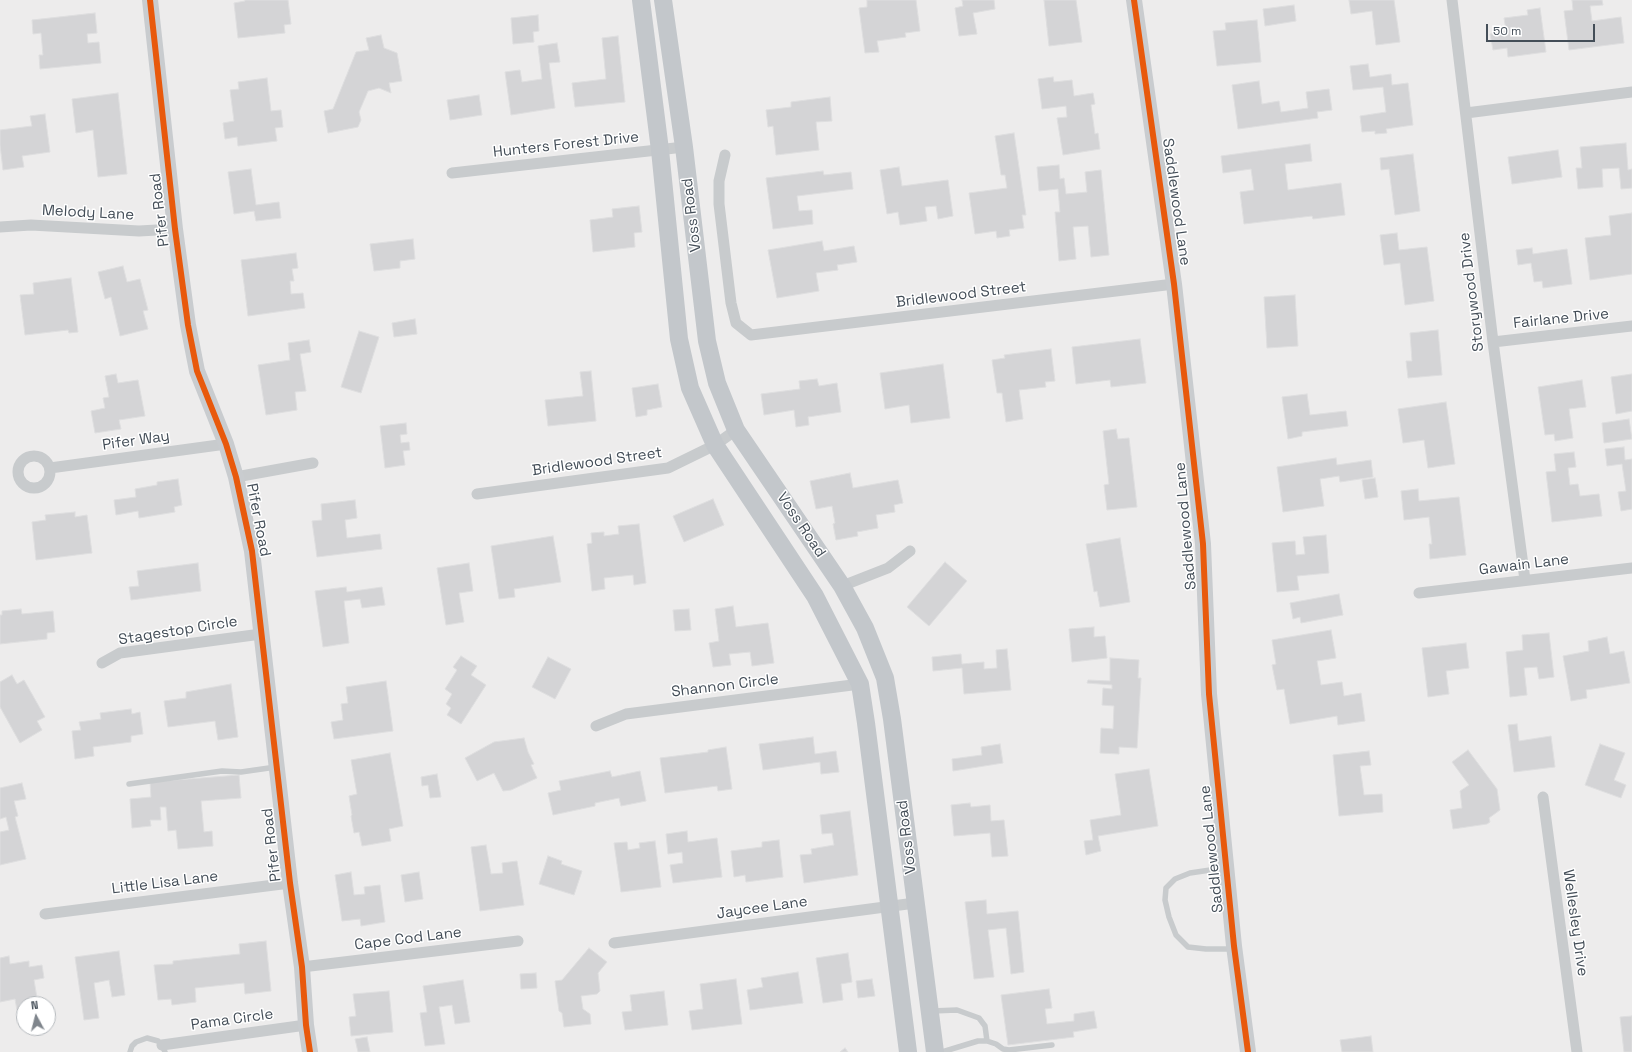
<!DOCTYPE html>
<html>
<head>
<meta charset="utf-8">
<style>
	body { margin:0 }
	#map { position:relative; width:1632px; height:1052px; overflow:hidden; background:#edecec; font-family:"Space Grotesk",sans-serif }
	canvas { display:block }
	.north { position:absolute; left:16px; top:996px; width:40px; height:40px; box-sizing:border-box; background:#fff; border:1px solid #b4b8bc; border-radius:50%; rotate:353deg; font-size:11px; font-weight:700; line-height:16px; text-align:center; color:#444e58 }
	.north::after { content:''; display:block; margin:auto; width:14px; height:18px; background:#7f858c; clip-path:polygon(50% 0,100% 100%,50% 72%,0 100%) }
	.scale { position:absolute; left:1486px; top:24px; width:109px; height:18px; box-sizing:border-box; border:2px solid #444e58; border-top:0; padding-left:5px; font-size:12px; line-height:14px; white-space:nowrap; color:#444e58; -webkit-text-stroke:3px #fff; paint-order:stroke }
</style>
</head>
<body>
<div id="map">
<canvas width="1632" height="1052"></canvas>
<div class="north">N</div>
<div class="scale">50 m</div>
</div>
<script>
const g = document.querySelector('canvas').getContext('2d');
g.lineJoin = 'round';
function fill(path, color) { g.fillStyle = color; g.fill(path, 'evenodd'); }
const toPath = rows => new Path2D(rows.map(r => 'M' + r).join(''));
function strokePath(path, color, width, dash) { g.strokeStyle = color; g.lineWidth = width; g.lineCap = dash ? 'butt' : 'round'; g.setLineDash(dash || []); g.stroke(path); }
function drawText(font, color, halo, rows, align = 'center') {
  g.font = font + ' "Space Grotesk",sans-serif'; g.lineWidth = 3; g.setLineDash([]); g.textBaseline = 'middle'; g.strokeStyle = halo; g.fillStyle = color; for (const [text, x, y, turn = 0] of rows) {
    g.save(); g.translate(x, y); g.rotate((+turn || 0) * Math.PI / 180); g.textAlign = isNaN(turn) ? turn : align; if (halo) g.strokeText(text, 0, 0); g.fillText(text, 0, 0); g.restore();
  }
}
const building = toPath([
	[245,0,288,0,291,24,284,25,285,33,238,38,234,3,245,1,245,0],
	[867,0,916,0,920,31,905,33,906,37,877,41,879,52,865,53,859,8,867,7,867,0],
	[962,0,994,0,995,9,973,13,977,34,959,36,955,8,963,6,962,0],
	[1044,0,1076,0,1082,42,1049,46,1044,0],
	[1349,0,1394,0,1400,42,1376,45,1372,11,1351,14,1349,0],
	[1572,0,1602,0,1603,5,1590,6,1592,21,1621,17,1624,43,1569,50,1564,11,1573,10,1572,0],
	[1294,5,1296,21,1265,26,1263,9,1294,5],
	[1540,8,1546,52,1508,57,1507,48,1493,50,1490,34,1506,31,1504,18,1528,15,1527,10,1540,8],
	[95,13,97,33,87,34,88,43,99,42,101,63,40,69,39,55,43,55,41,33,33,34,32,20,95,13],
	[538,15,539,31,533,32,534,42,513,44,511,18,538,15],
	[1257,20,1261,62,1217,66,1213,31,1226,30,1225,23,1257,20],
	[381,35,384,48,397,53,402,81,389,83,391,93,379,88,368,91,359,112,361,120,358,127,328,133,324,111,333,109,356,52,369,50,366,38,381,35],
	[618,36,625,102,575,107,572,83,606,79,602,38,618,36],
	[557,43,560,62,549,63,555,108,511,115,505,72,520,70,522,82,542,79,538,46,557,43],
	[1368,64,1370,77,1391,74,1392,85,1408,83,1413,125,1386,129,1387,133,1375,134,1375,131,1362,132,1360,116,1386,112,1383,87,1353,90,1350,66,1368,64],
	[1053,77,1054,82,1072,80,1074,96,1093,93,1095,104,1091,105,1095,134,1098,133,1100,149,1063,155,1057,118,1067,117,1066,106,1042,109,1038,79,1053,77],
	[267,78,271,111,281,110,283,127,275,128,277,141,238,146,237,137,225,139,223,123,234,121,230,90,239,89,238,82,267,78],
	[1259,81,1262,104,1279,101,1281,112,1308,108,1306,92,1329,89,1332,110,1317,112,1318,118,1238,129,1232,85,1259,81],
	[118,93,127,174,98,177,93,130,76,133,72,99,118,93],
	[479,95,482,115,450,120,447,100,479,95],
	[830,97,832,121,816,122,819,150,776,155,773,126,768,127,766,110,791,107,791,102,830,97],
	[45,114,50,152,22,156,24,167,3,170,0,145,0,130,32,126,30,116,45,114],
	[1014,133,1026,215,1022,215,1024,228,1009,230,1010,236,997,238,996,231,975,234,969,193,1007,188,1005,175,1001,175,995,136,1014,133],
	[1626,143,1628,170,1632,169,1632,188,1621,189,1619,168,1602,169,1603,187,1578,189,1576,168,1582,168,1580,147,1626,143],
	[1310,144,1312,161,1285,164,1288,190,1341,183,1345,215,1313,219,1312,216,1244,224,1240,192,1254,190,1251,169,1223,173,1221,156,1310,144],
	[1558,150,1562,177,1512,184,1508,157,1558,150],
	[1413,154,1420,211,1395,215,1389,169,1381,170,1380,158,1413,154],
	[1059,165,1060,179,1064,178,1066,194,1087,192,1085,172,1101,170,1109,255,1091,257,1088,226,1073,227,1076,259,1059,261,1055,212,1060,212,1058,189,1039,191,1037,167,1059,165],
	[899,167,902,186,948,180,953,216,938,219,936,206,925,207,927,221,900,225,898,212,887,214,880,170,899,167],
	[251,169,256,205,279,202,281,218,256,221,254,211,234,214,228,172,251,169],
	[823,171,824,175,851,172,853,189,797,196,799,211,812,210,813,224,773,229,766,178,823,171],
	[639,206,642,232,634,233,635,247,593,252,590,220,613,217,612,209,639,206],
	[1632,213,1632,274,1590,280,1585,238,1611,235,1609,216,1632,213],
	[1397,233,1399,250,1427,247,1434,301,1405,305,1400,263,1384,265,1380,235,1397,233],
	[413,239,415,259,400,261,400,268,374,271,370,244,413,239],
	[822,241,824,251,854,246,857,262,837,265,838,270,816,273,819,291,777,298,768,250,822,241],
	[1532,248,1533,254,1567,249,1572,284,1543,288,1542,281,1534,282,1531,263,1518,265,1516,250,1532,248],
	[296,253,298,268,292,269,294,281,290,281,291,294,303,293,305,308,248,316,241,260,296,253],
	[123,266,127,282,140,279,148,310,143,311,148,329,120,336,111,297,105,299,98,272,123,266],
	[71,278,78,332,69,333,68,330,25,335,20,295,34,294,33,283,71,278],
	[1295,295,1298,346,1267,348,1264,297,1295,295],
	[415,319,417,334,394,337,392,323,415,319],
	[1438,330,1442,375,1408,378,1406,361,1412,361,1410,333,1438,330],
	[359,331,379,337,361,393,341,387,359,331],
	[1140,339,1146,383,1111,387,1110,380,1076,384,1072,347,1140,339],
	[309,340,311,352,300,354,306,391,295,392,297,410,266,415,258,365,290,360,288,343,309,340],
	[1051,349,1055,381,1045,382,1046,387,1019,390,1023,419,1006,422,1002,393,997,393,992,360,1005,358,1004,355,1051,349],
	[943,364,950,418,911,423,909,405,885,409,880,373,943,364],
	[591,371,596,421,548,426,545,400,583,396,580,372,591,371],
	[116,374,118,383,138,380,145,416,119,420,121,429,95,433,91,411,105,408,103,398,109,397,105,376,116,374],
	[1632,374,1632,411,1616,414,1611,377,1632,374],
	[817,379,819,386,837,383,841,412,808,417,809,425,796,427,794,410,764,415,761,394,800,389,799,381,817,379],
	[1582,380,1586,407,1569,409,1573,438,1555,441,1554,434,1545,435,1538,387,1582,380],
	[658,384,662,407,647,410,647,415,636,417,632,388,658,384],
	[1307,394,1310,415,1346,411,1348,426,1302,432,1302,436,1288,439,1282,397,1307,394],
	[1446,402,1455,464,1428,468,1424,440,1403,443,1398,409,1446,402],
	[1629,419,1632,439,1604,443,1602,423,1629,419],
	[406,423,407,434,400,435,401,443,409,442,410,450,403,451,405,465,385,468,380,426,406,423],
	[1116,429,1118,439,1129,438,1137,507,1107,510,1104,485,1109,484,1103,431,1116,429],
	[1624,447,1625,460,1632,459,1632,509,1621,511,1618,492,1626,491,1622,464,1607,466,1605,449,1624,447],
	[1574,452,1576,467,1568,468,1570,485,1578,484,1580,496,1599,494,1602,516,1552,522,1546,472,1556,471,1554,454,1574,452],
	[1336,458,1337,465,1371,460,1373,477,1340,482,1339,476,1320,479,1324,506,1283,512,1277,467,1336,458],
	[850,473,853,488,898,480,903,503,894,505,895,512,876,515,878,528,857,532,858,536,836,540,833,524,835,523,832,506,816,509,810,481,850,473],
	[1375,478,1378,497,1365,499,1362,480,1375,478],
	[178,479,182,505,174,507,175,512,139,518,138,511,116,515,114,500,136,497,135,489,157,485,157,482,178,479],
	[1418,489,1419,501,1459,497,1466,555,1430,559,1429,544,1432,544,1429,517,1404,520,1401,491,1418,489],
	[713,499,724,525,684,542,673,516,713,499],
	[355,500,357,518,345,520,347,538,380,534,382,549,317,557,312,521,322,520,321,504,355,500],
	[75,512,75,517,87,515,92,553,36,560,32,522,46,520,45,515,75,512],
	[639,524,646,583,634,585,633,575,604,578,605,589,592,591,587,544,592,543,591,533,604,532,604,536,619,534,618,526,639,524],
	[1326,535,1329,573,1297,576,1299,590,1277,592,1272,543,1295,541,1296,555,1305,554,1303,537,1326,535],
	[553,536,561,582,514,589,515,597,499,599,491,546,553,536],
	[1120,538,1130,602,1100,607,1097,591,1094,592,1086,544,1120,538],
	[945,562,967,581,929,626,907,607,945,562],
	[198,563,201,591,131,600,129,587,139,586,137,571,198,563],
	[469,563,473,591,459,593,464,622,446,625,437,568,469,563],
	[346,587,347,592,382,587,385,605,362,608,360,599,344,601,349,643,323,647,315,591,346,587],
	[1339,594,1343,615,1301,623,1300,617,1293,619,1290,603,1339,594],
	[733,606,736,627,768,623,774,663,752,666,750,652,729,654,731,665,713,667,709,643,719,641,715,609,733,606],
	[21,609,22,614,53,611,55,632,47,633,47,639,0,644,0,615,2,615,2,611,21,609],
	[689,609,691,630,675,631,673,610,689,609],
	[1094,627,1094,637,1105,636,1107,658,1072,662,1069,629,1094,627],
	[1331,630,1336,658,1317,661,1321,685,1342,682,1344,696,1361,693,1365,721,1338,725,1337,716,1290,724,1284,689,1277,690,1272,665,1276,664,1272,640,1331,630],
	[1549,633,1554,677,1539,679,1537,667,1524,668,1527,695,1510,697,1506,652,1523,650,1522,635,1549,633],
	[1607,637,1610,654,1624,651,1630,683,1586,690,1587,698,1571,701,1563,656,1589,651,1588,641,1607,637],
	[1466,643,1469,668,1446,671,1449,694,1428,697,1422,648,1466,643],
	[1007,649,1011,690,964,694,962,668,933,671,932,657,961,654,962,664,984,662,984,669,997,668,996,650,1007,649],
	[461,656,477,666,471,675,486,685,461,724,447,715,451,708,446,704,452,694,445,689,457,670,453,667,461,656],
	[548,657,571,669,555,699,532,687,548,657],
	[1110,658,1139,660,1138,678,1141,678,1137,748,1119,747,1119,754,1100,753,1101,728,1113,729,1114,706,1102,705,1103,688,1112,689,1112,685,1087,683,1088,680,1110,681,1110,658],
	[12,675,17,684,24,680,45,717,37,721,42,730,20,743,0,707,0,682,12,675],
	[386,681,393,731,334,739,331,722,343,720,341,704,348,703,346,687,386,681],
	[231,684,238,737,218,740,215,721,168,727,164,701,186,698,186,692,231,684],
	[131,709,132,714,140,712,143,734,131,736,131,742,93,747,94,756,75,759,72,731,81,730,79,722,101,719,100,713,131,709],
	[1517,724,1519,741,1551,736,1555,767,1514,772,1508,725,1517,724],
	[813,737,815,754,836,751,839,772,821,774,820,762,763,770,759,744,813,737],
	[524,738,528,752,534,764,531,765,537,778,511,790,503,791,494,773,477,781,465,758,494,742,524,738],
	[1000,744,1003,763,953,771,952,759,982,755,981,747,1000,744],
	[1600,744,1625,753,1614,780,1626,785,1621,798,1585,785,1600,744],
	[726,747,732,789,718,791,717,786,665,793,660,758,708,752,708,750,726,747],
	[1468,750,1497,789,1500,810,1489,818,1490,822,1487,824,1453,829,1450,810,1462,808,1460,791,1469,785,1452,762,1468,750],
	[1369,751,1371,765,1360,766,1364,795,1382,794,1383,812,1339,816,1333,755,1369,751],
	[390,753,403,826,389,829,391,841,362,846,359,832,354,833,351,816,352,815,349,796,357,794,351,760,390,753],
	[1149,769,1158,826,1098,836,1101,851,1086,855,1084,841,1093,840,1090,820,1121,815,1115,774,1149,769],
	[610,771,612,777,640,771,646,801,621,806,619,798,595,803,595,806,553,815,548,793,561,790,559,781,610,771],
	[437,774,441,797,430,798,428,785,422,786,421,777,437,774],
	[239,775,241,798,201,801,204,832,212,831,213,846,178,849,176,830,168,831,166,807,160,807,161,820,150,820,151,826,132,828,130,799,151,797,150,782,239,775],
	[22,783,26,799,14,801,18,816,15,817,26,859,0,865,0,832,9,830,6,817,0,819,0,788,22,783],
	[970,803,971,807,990,805,991,821,1004,820,1008,856,992,857,990,833,954,836,951,805,970,803],
	[850,811,858,875,804,883,800,855,812,854,811,849,834,845,832,833,822,834,820,815,850,811],
	[687,831,688,842,717,838,722,877,673,883,670,865,683,863,682,852,668,854,666,834,687,831],
	[779,840,783,877,746,882,745,875,734,877,731,851,762,847,762,842,779,840],
	[655,841,661,887,621,892,614,843,627,842,628,850,640,848,639,843,655,841],
	[486,845,491,874,503,873,502,863,517,861,524,905,480,911,471,847,486,845],
	[548,856,562,861,561,864,582,871,574,895,539,884,548,856],
	[351,872,354,895,365,894,364,887,380,885,385,922,361,926,360,919,342,921,335,875,351,872],
	[419,872,423,899,405,902,401,875,419,872],
	[986,900,987,914,1018,911,1024,972,1011,974,1006,928,988,930,994,977,974,979,965,902,986,900],
	[266,941,271,991,245,994,244,983,195,988,196,1002,172,1005,171,999,158,1000,154,965,173,964,173,961,240,954,239,944,266,941],
	[589,948,607,962,598,973,600,991,597,994,581,996,583,1009,590,1014,591,1024,564,1027,562,1013,559,1011,555,981,562,980,589,948],
	[119,951,125,995,112,997,109,980,94,983,99,1018,84,1020,75,957,119,951],
	[848,953,852,982,841,984,843,1000,823,1003,816,958,848,953],
	[9,956,10,964,29,961,29,967,42,965,44,978,34,980,38,1004,24,1004,24,1027,20,1028,15,999,0,1002,0,958,9,956],
	[798,972,803,1003,750,1010,747,990,763,987,761,978,798,972],
	[536,973,537,988,521,989,520,974,536,973],
	[736,979,742,1024,692,1030,689,1011,703,1009,700,984,736,979],
	[872,979,875,996,858,998,856,981,872,979],
	[463,980,470,1022,455,1024,452,1005,439,1007,445,1044,425,1046,420,1013,427,1012,423,986,463,980],
	[1049,989,1052,1008,1045,1009,1047,1024,1074,1021,1074,1014,1094,1011,1097,1028,1073,1032,1074,1037,1008,1045,1001,995,1049,989],
	[389,991,393,1032,351,1036,349,1017,356,1016,353,994,389,991],
	[664,991,668,1025,625,1030,622,1012,632,1011,630,995,664,991],
	[1632,1016,1632,1052,1624,1052,1620,1017,1632,1016],
	[1371,1036,1373,1052,1342,1052,1340,1040,1371,1036],
	[367,1037,370,1052,358,1052,355,1039,367,1037],
	[845,1048,848,1052,840,1052,845,1048]
]);
const lane = toPath([
	[129,784,222,771,241,772,276,767],
	[1224,868,1190,873,1175,879,1166,888,1165,900,1169,917,1176,935,1188,947,1206,949,1232,949],
	[932,1011,957,1010,979,1018,985,1026,987,1041],
	[130,1052,132,1046,136,1042,147,1038,158,1041,162,1045,165,1052],
	[942,1052,978,1041,987,1041,996,1044,1003,1049,1009,1050,1052,1045]
]);
const street = toPath([
	[1452,0,1493,342,1525,580],
	[1466,113,1632,92],
	[725,155,719,181,719,204,731,303,736,323,751,335,1174,284],
	[452,173,684,147],
	[0,227,31,225,139,231,175,229],
	[1493,342,1632,326],
	'18 472a16 16 0 1 1 32 0a16 16 0 1 1-32 0Z',
	[50,468,226,444],
	[236,477,313,463],
	[477,494,668,468,715,445,736,430],
	[842,586,888,568,910,551],
	[1419,593,1632,568],
	[102,663,120,653,261,634],
	[596,726,626,714,860,684],
	[1543,797,1577,1052],
	[45,914,290,883],
	[614,943,915,903],
	[302,967,518,941],
	[162,1045,306,1025]
]);
const secondary = toPath([
	[150,0,175,229,188,325,197,371,226,444,236,477,252,551,290,883,302,967,306,1025,310,1052],
	[1134,0,1174,284,1203,544,1209,694,1234,946,1248,1052]
]);
const primary = toPath([
	[641,0,660,150,679,339,690,388,715,445,815,596,860,684,866,723,908,1052],
	[663,0,684,147,707,341,717,383,736,430,842,586,865,628,885,678,892,719,935,1052]
]);
const cycleway = toPath([
	[150,0,175,229,188,325,197,371,226,444,236,477,252,551,290,883,302,967,306,1025,310,1052],
	[1134,0,1174,284,1203,544,1209,694,1234,946,1248,1052]
]);
const streetNames = [
	["Hunters Forest Drive",566,145,-6],
	["Saddlewood Lane",1176,202,82],
	["Pifer Road",160,210,-97],
	["Melody Lane",88,213,3],
	["Voss Road",692,215,-97],
	["Storywood Drive",1472,292,-97],
	["Bridlewood Street",961,295,-7],
	["Fairlane Drive",1561,319,-6],
	["Pifer Way",136,441,-8],
	["Bridlewood Street",597,462,-8],
	["Pifer Road",258,520,79],
	["Voss Road",801,525,56],
	["Saddlewood Lane",1186,526,-95],
	["Gawain Lane",1524,565,-7],
	["Stagestop Circle",178,631,-9],
	["Shannon Circle",725,686,-7],
	["Voss Road",907,837,-97],
	["Pifer Road",272,845,-97],
	["Saddlewood Lane",1212,849,-96],
	["Little Lisa Lane",165,883,-7],
	["Jaycee Lane",762,908,-8],
	["Wellesley Drive",1575,923,82],
	["Cape Cod Lane",408,939,-7],
	["Pama Circle",232,1020,-8]
];
fill(building, '#d4d4d6');
strokePath(building, '#dededf', 1);
strokePath(lane, '#c8cbcd', 5.5);
strokePath(street, '#c8cbcd', 11);
strokePath(secondary, '#c9cccf', 16);
strokePath(primary, '#c3c7cb', 18);
strokePath(cycleway, '#e8590c', 6);
drawText('15px', '#444e58', '#fff', streetNames);
</script>
</body>
</html>
